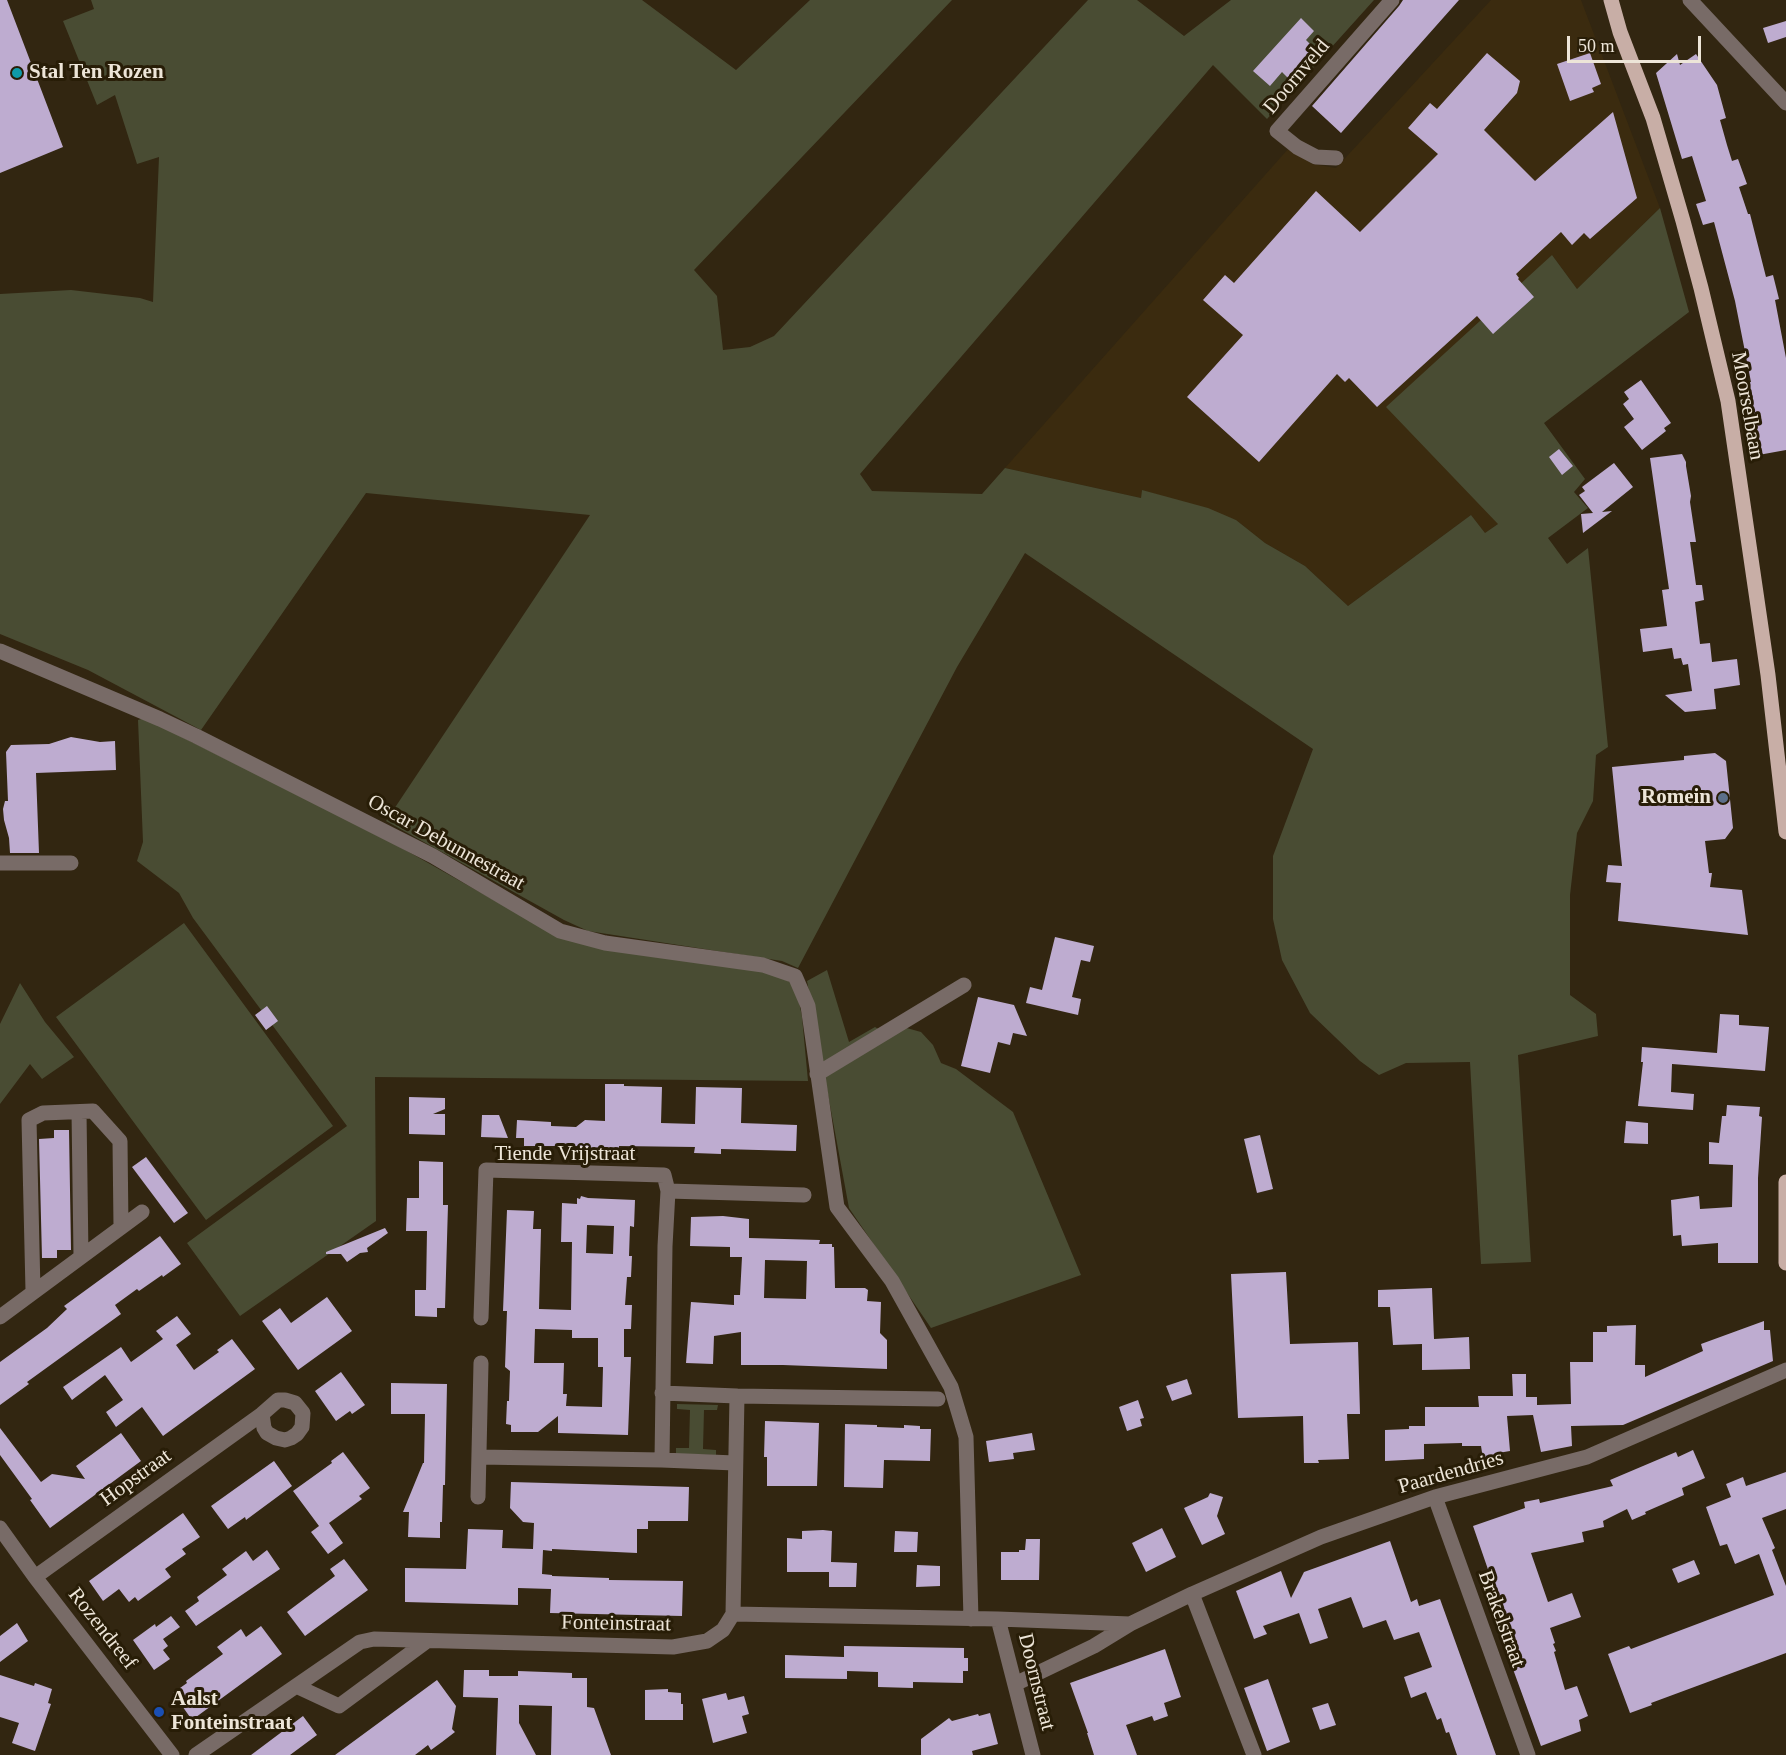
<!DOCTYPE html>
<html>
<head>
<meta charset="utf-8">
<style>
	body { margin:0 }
	#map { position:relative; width:1786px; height:1755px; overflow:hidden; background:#322611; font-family:"Times New Roman",serif }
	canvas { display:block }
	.scale { position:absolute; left:1567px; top:36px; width:134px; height:27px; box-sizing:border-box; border:3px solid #ede5d8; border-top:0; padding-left:8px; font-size:18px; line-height:21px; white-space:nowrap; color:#ede5d8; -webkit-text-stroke:4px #281d07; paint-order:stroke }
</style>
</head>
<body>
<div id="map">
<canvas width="1786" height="1755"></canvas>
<div class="scale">50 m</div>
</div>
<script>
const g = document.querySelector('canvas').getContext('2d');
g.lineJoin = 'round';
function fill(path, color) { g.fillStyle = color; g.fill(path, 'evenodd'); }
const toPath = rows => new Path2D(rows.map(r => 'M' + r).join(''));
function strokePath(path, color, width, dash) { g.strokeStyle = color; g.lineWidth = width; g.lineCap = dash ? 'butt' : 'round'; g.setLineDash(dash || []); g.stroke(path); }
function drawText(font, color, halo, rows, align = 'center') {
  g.font = font + ' "Times New Roman",serif'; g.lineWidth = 6; g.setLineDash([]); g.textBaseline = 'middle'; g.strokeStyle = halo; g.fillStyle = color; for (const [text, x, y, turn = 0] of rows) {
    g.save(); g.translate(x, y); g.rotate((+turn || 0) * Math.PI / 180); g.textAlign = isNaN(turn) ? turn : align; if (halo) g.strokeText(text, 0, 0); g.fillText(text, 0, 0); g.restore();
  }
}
const built = toPath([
	[1491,0,1581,0,1660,208,1577,289,1552,255,1498,524,1485,533,1471,515,1348,606,1305,566,1265,543,1236,520,1142,490,1141,498,1005,468,1289,148,1312,164,1336,168]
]);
const green = toPath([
	[91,0,642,0,736,70,810,0,952,0,694,270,717,296,723,350,750,347,774,336,1088,0,1137,0,1184,36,1231,0,1374,0,1267,119,1213,65,860,474,872,491,982,494,1005,468,1141,498,1142,490,1208,508,1236,520,1265,543,1305,566,1348,606,1471,515,1485,533,1498,524,1386,407,1552,255,1577,289,1660,208,1689,312,1544,423,1585,479,1574,492,1588,508,1548,538,1567,564,1588,548,1608,747,1596,755,1593,801,1577,833,1570,895,1570,995,1596,1014,1598,1036,1518,1055,1531,1262,1481,1264,1470,1062,1406,1063,1379,1075,1360,1061,1310,1013,1282,960,1273,919,1273,856,1313,749,1025,553,957,667,798,968,782,961,588,931,564,920,386,821,590,515,366,493,201,730,88,670,0,634,0,294,71,290,140,298,153,302,159,157,137,164,115,95,97,105,63,21,94,9],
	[144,718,384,838,561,938,768,971,790,982,798,996,802,1017,808,1081,375,1077,376,1221,240,1316,187,1243,347,1126,193,918,179,893,137,861,143,842,138,720],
	[184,923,333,1126,206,1220,56,1017],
	[827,970,849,1042,875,1027,882,1031,903,1027,921,1032,933,1045,941,1063,956,1069,1013,1112,1081,1275,931,1328,849,1208,807,981],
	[20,983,45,1022,74,1057,42,1079,30,1064,0,1104,0,1024],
	[677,1404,718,1405,717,1410,704,1410,703,1449,716,1450,716,1455,676,1454,676,1448,689,1448,690,1410,677,1409]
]);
const building = toPath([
	[0,0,7,0,63,147,0,173],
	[1403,0,1459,0,1341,133,1312,106,1399,6],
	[1301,18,1314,31,1306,40,1314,48,1309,54,1310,55,1289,79,1282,72,1270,86,1253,71],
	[1786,21,1786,37,1768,43,1763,28],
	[1487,53,1520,81,1517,93,1484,130,1535,181,1613,112,1637,198,1590,239,1584,233,1572,245,1561,232,1516,274,1519,278,1518,279,1534,297,1493,334,1477,316,1377,407,1349,378,1345,382,1337,374,1259,462,1187,397,1243,335,1203,300,1225,275,1234,283,1316,191,1360,232,1438,154,1408,128,1430,103,1437,109],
	[1590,53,1601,84,1592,88,1594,92,1570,101,1557,64],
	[1677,54,1680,65,1696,54,1717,85,1726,118,1720,120,1727,145,1732,161,1738,159,1747,184,1739,187,1748,214,1750,214,1766,277,1773,275,1779,299,1775,300,1786,358,1786,450,1753,456,1741,384,1751,382,1735,301,1714,222,1703,225,1696,204,1706,201,1692,156,1682,159,1656,73],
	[1641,380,1671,423,1664,428,1666,431,1642,450,1624,427,1634,419,1623,404,1629,399,1624,392],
	[1559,449,1573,466,1562,475,1549,457],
	[1682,454,1686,462,1686,466,1691,496,1690,502,1696,542,1690,542,1696,585,1702,585,1704,600,1695,602,1700,644,1710,643,1712,662,1737,659,1740,685,1714,689,1716,709,1685,712,1665,695,1692,691,1688,664,1683,665,1681,658,1674,659,1672,648,1643,652,1640,629,1667,626,1662,590,1669,589,1650,458],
	[1614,463,1633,487,1602,512,1612,511,1583,533,1581,514,1593,513,1579,495,1585,491,1582,487],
	[71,737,100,742,115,741,116,770,36,773,39,853,10,853,9,838,4,820,3,809,5,801,8,801,6,752,11,745,49,744],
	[1715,753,1726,761,1733,828,1725,839,1705,841,1709,873,1712,873,1710,887,1742,890,1748,935,1618,921,1621,883,1606,882,1608,865,1622,866,1612,767,1684,760,1684,756],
	[1055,937,1094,946,1090,962,1081,960,1072,997,1081,999,1078,1015,1026,1003,1030,987,1042,990],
	[978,997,1014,1005,1027,1036,1013,1033,1010,1045,998,1042,990,1073,961,1066],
	[267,1006,278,1021,266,1030,255,1015],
	[1720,1014,1739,1015,1739,1025,1769,1027,1765,1071,1672,1064,1671,1092,1694,1094,1693,1110,1638,1106,1643,1062,1641,1062,1642,1047,1717,1053],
	[605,1084,624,1084,624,1086,662,1087,661,1123,695,1124,696,1087,742,1088,741,1123,797,1125,796,1151,721,1149,721,1154,694,1153,695,1147,619,1146,619,1149,580,1148,580,1146,524,1146,524,1138,516,1138,517,1120,551,1122,551,1126,576,1127,585,1120,605,1121],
	[409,1097,445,1098,445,1109,433,1114,445,1114,445,1135,409,1134],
	[1727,1105,1760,1107,1759,1116,1762,1117,1758,1178,1758,1263,1718,1263,1718,1243,1682,1246,1681,1235,1673,1236,1671,1200,1699,1196,1700,1209,1732,1207,1733,1165,1709,1164,1709,1142,1719,1143,1722,1116,1726,1116],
	[482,1115,499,1115,508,1138,481,1137],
	[1626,1121,1648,1123,1648,1144,1624,1143],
	[54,1130,69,1130,71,1250,57,1250,57,1258,42,1258,39,1139,54,1138],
	[1260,1135,1273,1189,1257,1193,1244,1139],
	[146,1157,188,1213,174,1223,132,1167],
	[419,1161,443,1162,443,1205,448,1205,445,1308,437,1308,437,1317,415,1316,415,1290,426,1290,427,1231,406,1231,407,1198,419,1198],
	[581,1196,588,1198,635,1200,634,1227,630,1226,629,1256,632,1256,631,1277,627,1277,625,1305,632,1305,631,1329,624,1329,624,1357,631,1357,628,1435,558,1433,558,1416,538,1432,511,1432,511,1425,506,1424,507,1401,509,1401,510,1371,505,1367,507,1311,503,1311,507,1210,534,1211,533,1229,541,1229,539,1309,571,1310,572,1242,561,1242,562,1203,577,1204,577,1198,580,1199],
	[587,1225,614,1226,613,1254,586,1253],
	[535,1329,572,1330,572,1338,598,1338,598,1367,603,1367,602,1407,566,1406,567,1394,563,1394,564,1363,534,1363],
	[723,1216,749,1219,749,1238,820,1240,819,1244,832,1244,832,1247,834,1247,835,1288,865,1288,868,1290,867,1301,881,1302,880,1333,887,1340,887,1369,783,1365,741,1365,741,1332,714,1336,713,1364,686,1363,691,1302,734,1305,734,1295,740,1295,742,1257,730,1257,730,1247,690,1246,691,1217],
	[765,1260,807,1261,806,1299,764,1298],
	[385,1228,388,1233,367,1248,368,1252,360,1253,347,1262,341,1254,326,1254,326,1252],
	[160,1236,181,1264,163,1277,162,1275,139,1291,137,1289,115,1305,121,1314,27,1382,29,1384,0,1405,0,1362,47,1328,67,1309,64,1306],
	[1286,1272,1290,1344,1358,1342,1360,1414,1347,1414,1349,1459,1318,1460,1319,1463,1304,1463,1303,1416,1238,1418,1231,1274],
	[1432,1288,1434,1339,1469,1337,1470,1369,1422,1370,1422,1344,1393,1345,1390,1307,1378,1307,1378,1290],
	[327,1297,352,1331,298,1370,262,1321,280,1308,291,1323],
	[177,1316,191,1334,176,1345,194,1370,219,1352,217,1350,232,1339,255,1369,163,1436,142,1407,116,1427,106,1412,123,1400,105,1375,72,1400,63,1387,121,1347,131,1362,163,1339,156,1331],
	[1764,1321,1764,1330,1770,1330,1773,1361,1623,1425,1571,1426,1572,1446,1541,1452,1533,1415,1507,1416,1510,1451,1498,1453,1499,1462,1484,1465,1481,1446,1462,1446,1462,1443,1424,1444,1424,1459,1385,1461,1385,1430,1409,1429,1409,1426,1425,1426,1425,1407,1479,1407,1478,1396,1513,1396,1512,1374,1526,1374,1526,1397,1537,1397,1537,1405,1571,1404,1570,1362,1593,1362,1593,1332,1607,1332,1607,1326,1636,1325,1635,1365,1645,1365,1645,1377,1703,1351,1701,1344],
	[341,1372,365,1405,352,1414,350,1411,336,1421,315,1391],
	[1187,1379,1192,1394,1172,1401,1166,1386],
	[391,1383,447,1384,445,1485,443,1485,442,1522,440,1522,440,1538,408,1537,409,1512,403,1512,423,1463,424,1463,425,1414,391,1414],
	[1138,1400,1144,1418,1140,1419,1142,1426,1127,1431,1119,1407],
	[765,1421,819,1423,817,1486,767,1486,767,1457,764,1457],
	[845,1424,877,1425,877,1427,904,1428,904,1425,920,1426,920,1429,931,1429,930,1461,884,1460,883,1488,844,1487],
	[0,1428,41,1482,52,1474,85,1479,76,1466,121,1433,141,1461,50,1528,30,1500,32,1499,0,1455],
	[1032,1433,1035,1450,1013,1453,1014,1459,989,1462,986,1441],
	[1693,1450,1705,1478,1682,1488,1684,1495,1645,1512,1646,1514,1632,1520,1627,1509,1603,1521,1604,1527,1582,1532,1584,1542,1531,1553,1548,1602,1572,1593,1581,1617,1550,1628,1555,1643,1553,1644,1556,1651,1554,1652,1565,1690,1577,1686,1588,1716,1579,1720,1581,1731,1541,1746,1482,1584,1492,1581,1473,1526,1525,1508,1524,1502,1539,1499,1540,1503,1613,1486,1610,1480,1676,1452,1678,1457],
	[343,1452,370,1488,359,1496,362,1499,329,1523,343,1543,328,1554,311,1532,319,1526,293,1491,332,1463,331,1461],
	[274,1461,292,1486,246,1520,245,1517,228,1529,211,1506],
	[1786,1472,1786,1509,1762,1518,1775,1548,1772,1550,1786,1586,1786,1653,1651,1703,1652,1705,1630,1713,1608,1654,1629,1646,1631,1649,1774,1595,1759,1554,1735,1564,1727,1544,1720,1546,1706,1507,1731,1497,1726,1484,1743,1477,1746,1486],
	[511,1482,689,1487,688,1521,648,1521,648,1529,637,1529,637,1553,552,1549,552,1551,543,1550,542,1574,552,1575,552,1582,552,1576,609,1578,609,1580,683,1581,682,1616,550,1613,551,1589,518,1588,518,1605,405,1602,405,1568,466,1569,468,1529,503,1530,502,1548,533,1549,534,1523,523,1522,510,1508],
	[1210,1493,1223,1497,1217,1516,1225,1534,1202,1545,1184,1508,1208,1497],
	[183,1513,200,1537,182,1549,186,1554,165,1569,171,1577,138,1601,135,1597,129,1602,119,1589,103,1601,89,1581],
	[1162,1528,1176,1557,1146,1572,1132,1543],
	[823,1530,832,1531,831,1562,857,1563,856,1587,829,1587,829,1572,787,1572,787,1538,802,1539,802,1531],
	[895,1531,918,1532,917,1552,894,1552],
	[1026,1539,1040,1539,1039,1580,1001,1580,1001,1552,1019,1552,1019,1550,1025,1550],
	[1390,1541,1411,1602,1417,1599,1419,1606,1440,1599,1496,1755,1457,1755,1449,1732,1446,1733,1441,1718,1437,1720,1426,1692,1411,1698,1404,1677,1432,1667,1419,1632,1394,1640,1386,1620,1363,1628,1351,1597,1318,1609,1328,1638,1310,1644,1299,1613,1263,1626,1267,1634,1254,1639,1236,1591,1281,1571,1291,1598,1304,1572],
	[267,1550,280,1569,196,1626,185,1611,199,1601,197,1597,227,1575,222,1569,246,1551,253,1561],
	[344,1559,368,1590,305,1636,287,1612,335,1576,330,1569],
	[1694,1560,1700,1574,1678,1583,1672,1569],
	[917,1565,940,1566,940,1586,916,1587],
	[171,1616,180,1627,163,1639,168,1646,163,1650,170,1659,154,1670,133,1640,155,1624,156,1627],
	[17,1623,28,1641,0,1662,0,1636],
	[261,1626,282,1654,192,1720,173,1693,187,1683,186,1681,223,1654,217,1647,241,1629,246,1637],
	[844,1646,964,1648,964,1658,968,1658,968,1671,963,1671,963,1683,913,1682,913,1688,878,1687,878,1672,847,1671,847,1679,785,1678,785,1655,844,1657],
	[1165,1649,1181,1697,1164,1703,1168,1716,1154,1721,1152,1716,1126,1725,1137,1755,1094,1755,1087,1733,1088,1733,1070,1683],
	[464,1670,489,1670,489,1676,518,1676,518,1671,572,1673,572,1678,587,1678,587,1707,594,1708,611,1755,551,1755,552,1706,519,1705,519,1723,536,1755,496,1755,498,1698,463,1697],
	[0,1675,34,1686,35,1683,52,1689,48,1703,51,1704,35,1751,12,1743,19,1723,0,1717],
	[1268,1679,1290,1742,1267,1751,1244,1688],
	[437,1680,456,1706,452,1729,455,1732,442,1742,431,1750,428,1745,415,1755,335,1755],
	[668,1689,668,1692,681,1693,681,1704,683,1704,683,1720,645,1720,645,1690],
	[726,1693,728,1700,744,1696,749,1714,742,1716,747,1733,713,1743,702,1699],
	[1328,1703,1336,1725,1320,1730,1312,1708],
	[990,1713,998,1744,972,1751,973,1755,921,1755,921,1739,949,1718,952,1721,978,1714,979,1716],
	[303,1716,317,1735,290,1755,251,1755]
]);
const minor = toPath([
	[1690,0,1786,103],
	[1336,158,1316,157,1297,147,1277,131,1392,0],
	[0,651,160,719,196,736,433,856,560,931,605,943,763,965,795,976,808,1006,837,1207,892,1281,951,1387,966,1437,971,1619],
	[0,863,71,863],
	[817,1074,964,985],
	[79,1112,81,1256],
	[33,1291,29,1120,43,1113,93,1111,120,1141,121,1227],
	[0,1317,142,1212],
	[481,1318,486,1170,664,1175,668,1191,804,1195],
	[662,1393,737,1396],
	[278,1400,285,1400,295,1403,303,1413,302,1427,297,1434,291,1438,285,1440,276,1438,267,1433,264,1428,262,1414,278,1400],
	[479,1457,662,1460,735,1463],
	[662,1460,665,1246,668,1191],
	[478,1497,481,1363],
	[1435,1497,1528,1755],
	[0,1528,35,1577,172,1755],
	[35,1577,262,1414],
	[1192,1594,1254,1755],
	[733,1614,737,1396,938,1399],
	[998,1619,1033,1755],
	[1015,1684,1094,1646,1130,1624,1192,1594,1321,1537,1435,1497,1587,1457,1786,1370],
	[296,1686,339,1706,427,1641],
	[196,1755,360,1642,374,1639,673,1647,707,1641,723,1630,733,1614,998,1619,1130,1624]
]);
const major = toPath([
	[1611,0,1620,32,1653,118,1683,221,1701,288,1728,401,1768,675,1786,832],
	[1786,1182,1786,1263]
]);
const markers = [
	[17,73,6,"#0f9aa8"],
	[1723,798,6,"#5c6f8a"],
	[159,1712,6,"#1a4fb4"]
];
const poiNames = [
	["Stal Ten Rozen",29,73],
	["Romein",1711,798,"right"],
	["Aalst",171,1700],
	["Fonteinstraat",171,1724]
];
const streetNames = [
	["Doornveld",1297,77,-50],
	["Moorselbaan",1747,406,80],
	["Oscar Debunnestraat",446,843,29],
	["Tiende Vrijstraat",565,1154],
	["Paardendries",1451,1473,-16],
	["Hopstraat",136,1478,-36],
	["Brakelstraat",1501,1619,70],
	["Fonteinstraat",616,1624,1],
	["Rozendreef",102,1629,52],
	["Doornstraat",1036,1682,76]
];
fill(built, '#3b2b0f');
fill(green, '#494c33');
fill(building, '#beacd0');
strokePath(minor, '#786b67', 15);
strokePath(major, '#c8aea6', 15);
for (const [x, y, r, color] of markers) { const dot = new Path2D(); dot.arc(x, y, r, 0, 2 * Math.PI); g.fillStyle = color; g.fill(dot); strokePath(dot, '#281d07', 2); }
drawText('bold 21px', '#ede5d8', '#281d07', poiNames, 'left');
drawText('21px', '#ede5d8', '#281d07', streetNames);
</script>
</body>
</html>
